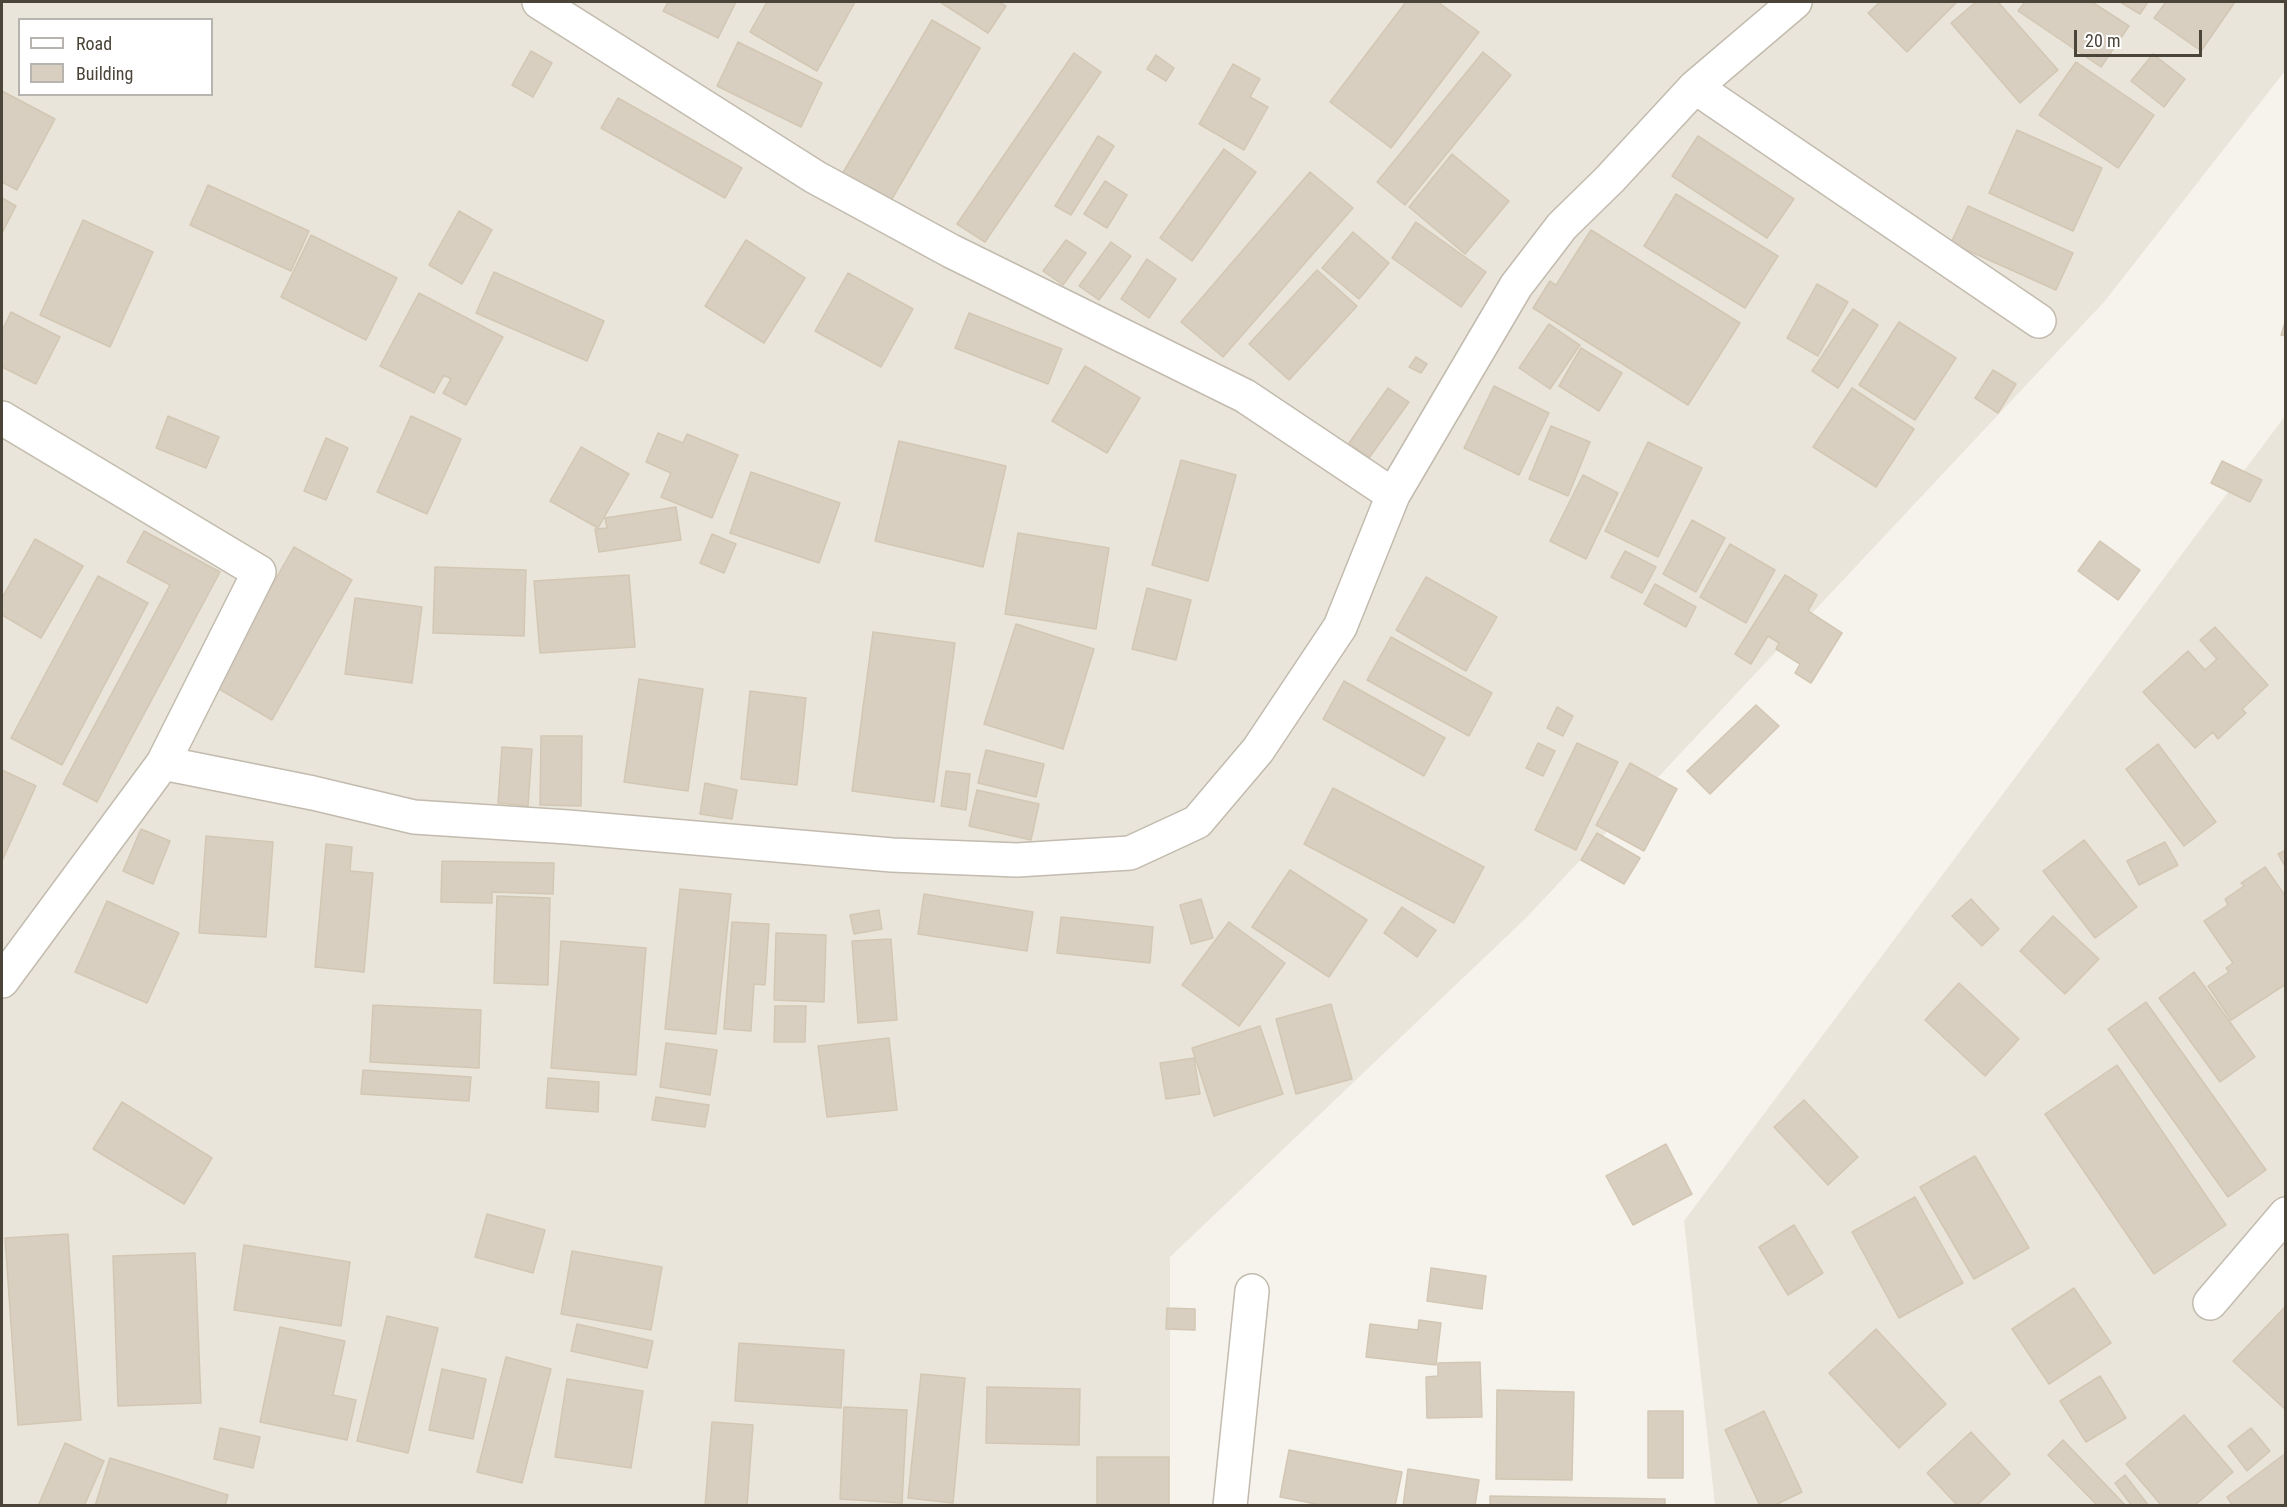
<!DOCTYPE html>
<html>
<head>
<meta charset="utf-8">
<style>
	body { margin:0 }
	#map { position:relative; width:2287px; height:1507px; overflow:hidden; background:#f6f3ec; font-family:"Roboto Condensed",sans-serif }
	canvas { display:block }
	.frame { position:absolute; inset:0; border:3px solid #4b4439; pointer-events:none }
	.legend { position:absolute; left:18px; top:18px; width:195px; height:78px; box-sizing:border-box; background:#fff; border:2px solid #b7b4b0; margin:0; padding:8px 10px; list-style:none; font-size:18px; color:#4b4439 }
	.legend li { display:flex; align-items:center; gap:12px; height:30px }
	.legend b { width:30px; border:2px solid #b7b4b0 }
	.scale { position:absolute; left:2074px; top:30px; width:128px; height:27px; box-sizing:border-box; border:3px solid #4b4439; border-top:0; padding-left:8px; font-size:18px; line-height:21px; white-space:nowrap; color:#4b4439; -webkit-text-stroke:4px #fff; paint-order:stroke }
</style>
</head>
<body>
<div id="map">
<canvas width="2287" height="1507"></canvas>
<div class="frame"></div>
<ul class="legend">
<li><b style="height:8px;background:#fff"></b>Road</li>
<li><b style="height:16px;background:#d8cfc1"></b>Building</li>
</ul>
<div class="scale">20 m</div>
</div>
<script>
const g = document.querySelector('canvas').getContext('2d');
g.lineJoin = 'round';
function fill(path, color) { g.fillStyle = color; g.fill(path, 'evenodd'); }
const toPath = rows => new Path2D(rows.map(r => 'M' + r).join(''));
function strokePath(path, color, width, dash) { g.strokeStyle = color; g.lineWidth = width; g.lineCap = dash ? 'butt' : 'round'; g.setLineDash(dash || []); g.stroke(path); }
const residential = toPath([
	[2,2,2285,2,2285,71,2104,302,1526,918,1170,1257,1170,1505,2,1506],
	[20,20,212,20,212,94,20,94],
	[2285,416,2285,1505,1715,1505,1684,1221]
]);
const building = toPath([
	[668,2,736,2,718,38,663,11,668,2],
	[767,2,855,2,817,71,750,32,767,2],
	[940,2,999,2,1006,6,988,33,940,2],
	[1406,2,1438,2,1479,32,1391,148,1330,102,1406,2],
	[1880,2,1957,2,1907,52,1868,13,1880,2],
	[1976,2,1998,2,2058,70,2020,103,1951,23,1976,2],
	[2025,2,2092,2,2129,26,2101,67,2018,11,2025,2],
	[2120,2,2148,2,2140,14,2120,2],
	[2166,2,2235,2,2201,51,2154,18,2166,2],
	[932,20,980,48,889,204,841,176,932,20],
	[738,42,822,83,801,127,717,86,738,42],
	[531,51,552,63,533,97,512,85,531,51],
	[1483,52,1511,75,1405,205,1377,182,1483,52],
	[1074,53,1101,72,985,242,957,224,1074,53],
	[2153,54,2185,79,2164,107,2131,81,2153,54],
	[1156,55,1174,68,1166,81,1147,69,1156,55],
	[2076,62,2154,115,2118,168,2039,115,2076,62],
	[1233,64,1260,79,1250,97,1268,107,1244,150,1199,124,1233,64],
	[2,91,55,119,17,190,2,182,2,91],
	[618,98,742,168,725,198,601,128,618,98],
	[2017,130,2102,168,2073,231,1989,193,2017,130],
	[1098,136,1114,146,1071,215,1055,206,1098,136],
	[1698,136,1794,199,1767,238,1672,176,1698,136],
	[1224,149,1256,172,1192,261,1160,238,1224,149],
	[1452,154,1509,201,1465,254,1409,207,1452,154],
	[1310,172,1353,208,1223,357,1181,322,1310,172],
	[1105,181,1127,195,1107,228,1084,214,1105,181],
	[208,185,309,231,291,271,190,225,208,185],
	[1676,194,1778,256,1745,308,1644,246,1676,194],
	[2,198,16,206,2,233,2,198],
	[1968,206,2073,253,2056,290,1951,243,1968,206],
	[459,211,492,230,462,284,429,265,459,211],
	[83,220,153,252,110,347,40,315,83,220],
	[1416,222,1486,272,1461,307,1392,258,1416,222],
	[1591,230,1740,323,1688,405,1533,308,1550,281,1556,285,1591,230],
	[1353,232,1389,263,1359,299,1322,268,1353,232],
	[311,235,397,278,366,340,281,297,311,235],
	[746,240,805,278,764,343,705,306,746,240],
	[1066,240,1086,253,1063,285,1043,271,1066,240],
	[1111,242,1131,256,1099,300,1079,286,1111,242],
	[1147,259,1176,279,1149,318,1121,299,1147,259],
	[1317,270,1357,306,1289,380,1249,344,1317,270],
	[494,272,604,321,587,361,476,313,494,272],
	[848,273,913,309,881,367,815,331,848,273],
	[1817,284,1848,302,1818,356,1787,338,1817,284],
	[419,293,503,337,466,405,443,393,451,379,444,375,434,393,380,366,419,293],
	[1853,309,1878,325,1838,388,1812,371,1853,309],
	[11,312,60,337,36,384,2,367,2,331,11,312],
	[969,313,1062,349,1048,384,955,348,969,313],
	[2286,319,2286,336,2281,335,2286,319],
	[1899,322,1956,358,1915,420,1859,385,1899,322],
	[1549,324,1580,345,1550,389,1519,368,1549,324],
	[1581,348,1622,373,1599,411,1559,386,1581,348],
	[1416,357,1427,364,1421,373,1409,367,1416,357],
	[1085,366,1140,398,1107,453,1052,421,1085,366],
	[1993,370,2016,384,1998,413,1975,398,1993,370],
	[1494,386,1549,413,1519,475,1464,448,1494,386],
	[1388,388,1409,402,1369,458,1349,443,1388,388],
	[1852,388,1914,429,1876,487,1813,447,1852,388],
	[168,416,219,437,206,468,156,448,168,416],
	[411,416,461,439,427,514,377,492,411,416],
	[1551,426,1590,442,1568,496,1529,479,1551,426],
	[658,433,683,443,687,434,738,455,712,518,661,497,671,473,646,462,658,433],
	[326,438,348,448,326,500,304,491,326,438],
	[899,441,1006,466,983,567,875,541,899,441],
	[1648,442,1702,468,1658,557,1605,531,1648,442],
	[581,447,629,474,598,528,550,501,581,447],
	[1181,460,1236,475,1208,581,1152,565,1181,460],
	[2222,461,2262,480,2250,502,2211,483,2222,461],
	[751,472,840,503,819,563,730,533,751,472],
	[1583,475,1618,493,1586,559,1550,541,1583,475],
	[676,507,681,540,599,552,595,529,607,528,605,518,676,507],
	[1692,520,1725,538,1696,592,1663,574,1692,520],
	[144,531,220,572,97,802,63,784,170,585,127,562,144,531],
	[1018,533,1109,548,1096,629,1005,614,1018,533],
	[712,534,736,544,724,573,700,563,712,534],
	[35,539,83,566,41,638,2,615,2,598,35,539],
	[2100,541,2140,570,2118,600,2078,571,2100,541],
	[1730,544,1775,570,1746,623,1700,597,1730,544],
	[294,547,352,580,272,720,214,686,294,547],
	[1625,551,1656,567,1642,593,1611,577,1625,551],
	[435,567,526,570,524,636,433,633,435,567],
	[629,575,635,647,540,653,534,581,629,575],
	[1785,575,1817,595,1808,611,1842,633,1811,683,1795,673,1800,664,1776,649,1779,643,1768,636,1751,664,1735,654,1785,575],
	[98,576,148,603,62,765,11,738,98,576],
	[1426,577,1497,617,1466,671,1396,630,1426,577],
	[1655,584,1696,607,1686,627,1644,604,1655,584],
	[1147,588,1191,600,1176,660,1132,649,1147,588],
	[355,598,422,607,412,683,345,674,355,598],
	[1016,624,1094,649,1063,749,984,724,1016,624],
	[2215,627,2268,685,2242,709,2246,713,2218,739,2213,732,2195,748,2143,692,2188,651,2205,670,2217,659,2200,640,2215,627],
	[873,632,955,643,934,802,852,791,873,632],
	[1391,637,1492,693,1469,736,1367,680,1391,637],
	[639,679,703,689,688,791,624,782,639,679],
	[1344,681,1445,738,1424,776,1323,719,1344,681],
	[750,691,806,698,797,785,741,779,750,691],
	[1756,705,1779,726,1710,794,1687,771,1756,705],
	[1557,707,1573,716,1563,736,1547,728,1557,707],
	[541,736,582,736,581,806,540,805,541,736],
	[1538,743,1555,751,1543,776,1526,768,1538,743],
	[1577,743,1618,762,1576,850,1535,830,1577,743],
	[2158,744,2216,822,2184,846,2126,769,2158,744],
	[502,747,532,749,528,806,498,803,502,747],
	[986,750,1044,764,1036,797,978,783,986,750],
	[1630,763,1677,789,1644,851,1596,825,1630,763],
	[2,770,36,786,2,861,2,770],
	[946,771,970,774,966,810,941,806,946,771],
	[705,783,737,790,732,819,700,814,705,783],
	[1333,788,1484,867,1454,923,1304,844,1333,788],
	[977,790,1039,804,1031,840,969,826,977,790],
	[141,829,170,841,153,884,123,871,141,829],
	[1597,833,1640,858,1624,884,1581,860,1597,833],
	[206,836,273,842,266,937,199,933,206,836],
	[2084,840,2137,907,2095,938,2043,871,2084,840],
	[2165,842,2178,865,2139,885,2127,861,2165,842],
	[326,844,352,847,350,871,373,873,364,972,315,967,326,844],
	[2286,850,2286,868,2278,854,2286,850],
	[442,861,554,863,553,894,492,892,492,903,441,902,442,861],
	[2265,867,2286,897,2286,984,2231,1020,2208,986,2229,972,2226,968,2233,963,2204,921,2228,905,2225,899,2244,886,2241,883,2265,867],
	[1290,870,1367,920,1329,977,1252,927,1290,870],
	[680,889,731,894,716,1034,665,1029,680,889],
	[924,894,1033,912,1027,951,918,934,924,894],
	[497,896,550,898,548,985,494,983,497,896],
	[1201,899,1213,938,1191,944,1180,905,1201,899],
	[1971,899,1999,929,1982,946,1952,916,1971,899],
	[107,901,179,933,147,1003,75,972,107,901],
	[1402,907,1436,930,1417,957,1384,933,1402,907],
	[879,910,882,929,854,934,850,915,879,910],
	[2053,916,2099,959,2065,994,2020,951,2053,916],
	[1061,917,1153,927,1150,963,1057,953,1061,917],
	[732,922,769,924,765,985,754,984,751,1031,724,1029,732,922],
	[1229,922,1285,963,1239,1026,1182,985,1229,922],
	[776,933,826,935,824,1002,774,1000,776,933],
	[891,939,897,1020,858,1023,852,941,891,939],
	[561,941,646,948,636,1075,551,1068,561,941],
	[2194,972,2255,1057,2220,1082,2159,998,2194,972],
	[1959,983,2019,1039,1985,1076,1925,1020,1959,983],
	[2146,1002,2266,1170,2228,1197,2108,1029,2146,1002],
	[1331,1004,1352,1079,1296,1094,1276,1019,1331,1004],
	[373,1005,481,1010,479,1068,370,1062,373,1005],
	[775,1006,806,1006,805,1042,774,1042,775,1006],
	[1260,1026,1283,1094,1214,1116,1192,1048,1260,1026],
	[889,1038,897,1110,827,1117,818,1046,889,1038],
	[666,1043,717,1050,710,1095,660,1087,666,1043],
	[1194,1058,1200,1094,1166,1099,1160,1063,1194,1058],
	[2117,1065,2226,1225,2154,1274,2045,1114,2117,1065],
	[363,1070,471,1077,469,1101,361,1094,363,1070],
	[548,1078,599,1082,598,1112,546,1108,548,1078],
	[656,1097,709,1105,705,1127,652,1120,656,1097],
	[1804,1100,1858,1157,1828,1185,1774,1127,1804,1100],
	[122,1102,212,1158,184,1204,93,1149,122,1102],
	[1666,1144,1692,1194,1633,1225,1606,1176,1666,1144],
	[1975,1156,2029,1248,1974,1279,1920,1187,1975,1156],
	[1915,1197,1963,1283,1899,1318,1852,1232,1915,1197],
	[487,1214,545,1230,533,1273,475,1257,487,1214],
	[1794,1225,1823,1273,1788,1295,1759,1247,1794,1225],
	[68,1234,81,1420,18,1425,5,1238,68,1234],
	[244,1245,350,1262,341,1326,234,1310,244,1245],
	[572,1251,662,1267,651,1330,561,1314,572,1251],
	[195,1253,201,1403,118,1406,113,1256,195,1253],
	[1431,1268,1486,1276,1482,1309,1427,1301,1431,1268],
	[2074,1288,2111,1343,2049,1384,2012,1329,2074,1288],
	[2286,1306,2286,1410,2233,1361,2286,1306],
	[1167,1308,1195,1309,1195,1330,1166,1329,1167,1308],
	[387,1316,438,1328,408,1453,357,1441,387,1316],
	[1419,1320,1441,1323,1436,1365,1366,1357,1370,1324,1418,1330,1419,1320],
	[577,1324,653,1341,647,1368,571,1351,577,1324],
	[280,1327,345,1341,333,1395,356,1400,347,1440,260,1422,280,1327],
	[1876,1329,1946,1404,1899,1448,1829,1373,1876,1329],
	[739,1343,844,1350,841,1408,735,1401,739,1343],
	[506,1357,551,1369,522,1483,477,1472,506,1357],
	[1480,1362,1482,1417,1427,1418,1426,1377,1438,1376,1438,1363,1480,1362],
	[442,1369,486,1379,473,1439,429,1430,442,1369],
	[921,1374,965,1378,953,1503,908,1498,921,1374],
	[2100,1376,2126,1418,2086,1442,2060,1401,2100,1376],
	[567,1379,643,1391,631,1468,555,1457,567,1379],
	[987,1387,1080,1389,1079,1445,986,1443,987,1387],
	[1497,1390,1574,1392,1572,1480,1496,1479,1497,1390],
	[844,1407,907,1410,902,1503,840,1499,844,1407],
	[1648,1411,1683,1411,1683,1478,1648,1478,1648,1411],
	[1764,1411,1802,1492,1773,1506,1760,1506,1725,1430,1764,1411],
	[2184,1415,2233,1472,2194,1506,2162,1506,2126,1464,2184,1415],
	[712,1422,753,1425,747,1506,705,1506,712,1422],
	[220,1428,260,1437,253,1468,214,1459,220,1428],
	[2251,1428,2270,1451,2247,1471,2228,1446,2251,1428],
	[1971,1432,2010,1474,1976,1506,1958,1506,1927,1473,1971,1432],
	[2063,1440,2126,1506,2098,1506,2048,1455,2063,1440],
	[65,1443,104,1461,84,1506,38,1506,65,1443],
	[1289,1450,1402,1472,1395,1506,1326,1506,1280,1497,1289,1450],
	[2286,1453,2286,1506,2233,1506,2227,1497,2286,1453],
	[1097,1457,1169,1457,1169,1506,1097,1506,1097,1457],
	[110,1458,228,1495,225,1506,95,1506,110,1458],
	[1408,1469,1479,1480,1475,1506,1403,1506,1408,1469],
	[2125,1475,2149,1506,2132,1506,2115,1483,2125,1475],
	[1490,1496,1665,1499,1665,1506,1490,1506,1490,1496]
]);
const minor = toPath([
	[539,2,815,177,951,251,1245,396,1393,495],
	[1695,87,2039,321],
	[2,418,259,572,163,763,2,981],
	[163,763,313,793,414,817,568,827,892,855,1017,860,1130,853,1197,822,1258,750,1340,627,1393,495,1516,286,1562,226,1610,179,1695,87,1795,2],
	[2210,1303,2286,1214],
	[1230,1506,1252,1291]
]);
fill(residential, '#eae5da');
fill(building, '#d8cfc1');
strokePath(building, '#d3c7b4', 1.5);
strokePath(minor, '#c2bbae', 36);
strokePath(minor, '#fff', 33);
</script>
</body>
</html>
